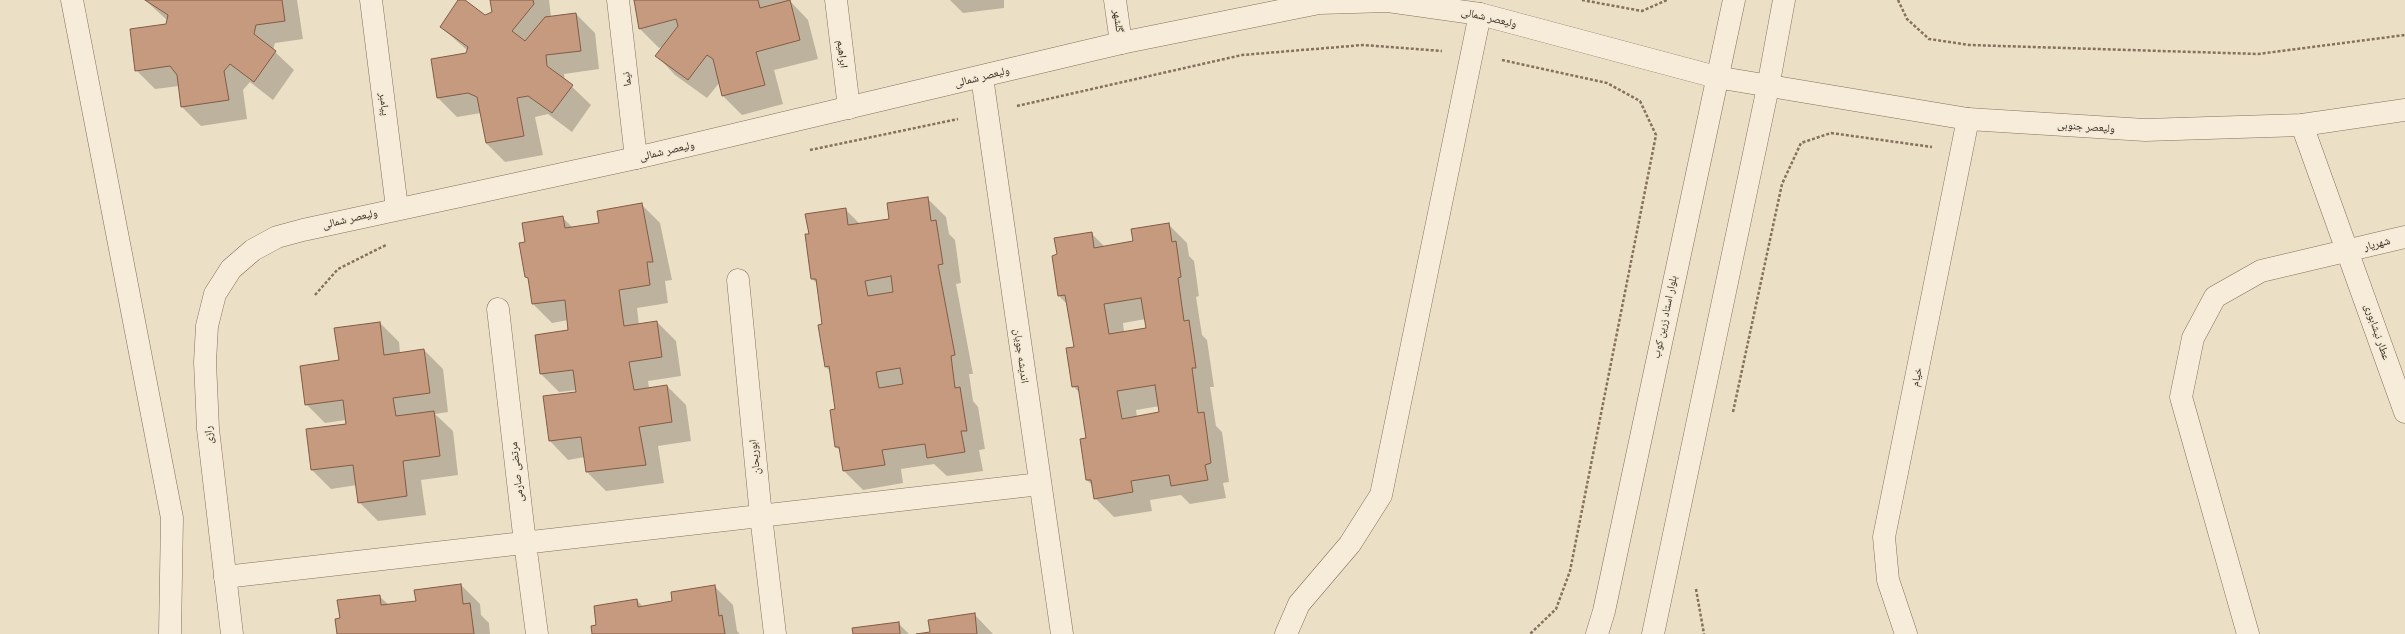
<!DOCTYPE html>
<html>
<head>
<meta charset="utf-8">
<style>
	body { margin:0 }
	canvas { display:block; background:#ebdfc6 }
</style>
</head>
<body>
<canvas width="2405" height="634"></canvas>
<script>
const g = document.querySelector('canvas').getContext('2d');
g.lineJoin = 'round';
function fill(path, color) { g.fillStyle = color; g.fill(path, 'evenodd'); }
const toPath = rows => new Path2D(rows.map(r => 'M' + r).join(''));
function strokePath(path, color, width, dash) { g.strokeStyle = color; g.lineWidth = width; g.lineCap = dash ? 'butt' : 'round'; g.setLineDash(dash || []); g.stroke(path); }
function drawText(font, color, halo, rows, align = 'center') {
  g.font = font + ' "Noto Serif","Noto Naskh Arabic",serif'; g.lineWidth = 3; g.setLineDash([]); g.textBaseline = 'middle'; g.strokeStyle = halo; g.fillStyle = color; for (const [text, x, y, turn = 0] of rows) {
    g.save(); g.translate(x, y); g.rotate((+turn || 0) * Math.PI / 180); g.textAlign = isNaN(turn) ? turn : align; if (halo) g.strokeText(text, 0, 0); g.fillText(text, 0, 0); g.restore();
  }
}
const shadow = toPath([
	[145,0,297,0,303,39,275,43,273,50,294,70,273,100,250,82,243,90,247,119,201,126,182,107,179,86,155,89,136,70,168,21],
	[460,0,485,16,493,13,491,0,549,0,551,17,576,14,595,33,599,69,564,74,565,80,591,105,572,132,548,114,535,117,543,155,505,162,486,143,481,113,457,117,438,98,432,59,467,54,468,51,441,27],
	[635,0,789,0,808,20,818,59,774,70,783,104,742,115,723,96,720,82,707,98,675,75,657,56,664,46,659,48,640,29],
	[950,0,1004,0,1004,8,963,13],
	[927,198,946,217,949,234,955,240,961,283,956,284,973,374,969,374,973,401,978,407,985,449,979,450,983,471,947,476,934,464,901,469,903,483,863,490,844,471,841,451,836,447,836,410,831,372,826,367,824,325,818,284,812,279,810,235,845,209,860,224,890,220],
	[641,204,660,223,672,280,665,281,668,303,637,308,639,325,657,322,676,341,681,376,648,381,649,388,667,386,686,405,691,441,658,446,664,483,606,491,587,472,585,457,568,460,550,441,577,393,577,390,559,392,540,373,570,331,568,320,552,323,533,304,530,280,526,276,527,243,562,217,573,228,600,224],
	[1168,224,1187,243,1189,256,1194,261,1199,296,1196,297,1202,335,1207,340,1214,387,1210,387,1216,426,1222,432,1229,482,1223,483,1226,498,1190,504,1181,495,1150,500,1152,511,1114,517,1095,498,1093,486,1087,480,1087,439,1080,393,1073,386,1075,348,1068,305,1059,296,1053,257,1091,233,1105,247,1134,242],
	[1146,319,1148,328,1124,332,1123,323],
	[1160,406,1161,413,1137,417,1136,410],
	[380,323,399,342,400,353,424,350,443,369,448,412,435,414,453,431,458,475,421,480,426,515,378,521,359,502,357,485,331,489,312,470,307,430,347,424,346,420,325,423,306,404,340,361],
	[461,585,480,604,481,615,489,623,490,634,338,634,341,619,379,596,389,605,417,602],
	[714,586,733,605,737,631,740,634,593,634,598,626,637,600,643,607,673,602],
	[974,614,993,634,924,634,931,633],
	[898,623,909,634,854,634]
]);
const building = toPath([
	[145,0,282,0,285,21,256,25,254,34,276,51,254,82,230,64,224,71,229,100,181,107,177,75,170,66,135,71,130,29,166,24,168,15,145,0],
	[458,0,465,0,485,15,492,12,490,0,533,0,534,4,512,31,525,41,545,17,576,13,581,51,546,55,547,66,573,85,552,113,528,96,517,98,524,136,486,143,477,97,468,93,437,98,431,59,466,53,468,47,440,27,458,0],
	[634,0,758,0,760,8,790,0,800,40,756,52,765,85,722,96,713,59,707,55,688,80,655,56,678,26,676,19,639,29,634,0],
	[928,197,931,221,936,220,943,264,938,265,955,355,951,356,955,388,960,387,967,431,961,431,965,452,927,458,925,444,882,450,885,465,843,471,839,447,835,447,830,410,835,409,829,366,825,367,818,325,822,324,816,279,811,279,805,234,809,234,805,214,846,208,848,225,889,219,887,203,928,197],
	[891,276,893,292,868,296,865,281,891,276],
	[900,368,903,384,879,388,876,372,900,368],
	[642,203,653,262,647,262,650,285,619,290,624,326,657,321,662,357,629,362,634,390,667,385,672,422,639,427,646,465,586,472,581,437,549,441,543,396,576,392,573,370,540,374,535,335,568,330,565,300,532,304,528,278,525,277,519,243,525,242,522,223,563,216,565,228,599,223,597,211,642,203],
	[1169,223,1172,242,1176,241,1181,277,1178,278,1184,321,1189,320,1196,368,1192,368,1198,413,1204,412,1211,463,1205,465,1208,480,1171,486,1169,475,1131,481,1133,492,1094,499,1091,480,1086,480,1080,439,1086,438,1078,386,1072,387,1066,348,1074,347,1065,295,1058,296,1052,256,1057,254,1054,238,1092,232,1094,248,1133,241,1131,229,1169,223],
	[1141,298,1146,328,1109,334,1104,304,1141,298],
	[1155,385,1159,412,1122,419,1117,391,1155,385],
	[380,322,384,355,424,349,430,393,393,398,396,416,434,411,440,456,403,461,407,496,358,503,353,465,311,470,306,429,346,424,343,400,305,405,300,366,339,360,334,328,380,322],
	[461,584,463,604,470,603,474,634,337,634,335,619,340,618,337,600,380,595,381,605,416,601,414,590,461,584],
	[715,585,719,616,722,615,725,634,592,634,591,626,596,625,594,606,637,599,638,607,672,601,671,592,715,585],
	[975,613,977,634,916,634,930,632,928,620,975,613],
	[899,622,900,634,853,634,852,628,899,622]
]);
const path = toPath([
	[1582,0,1642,11,1667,0],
	[1898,0,1907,19,1929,39,1969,45,2258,54,2405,35],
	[1502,60,1607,83,1640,101,1656,135,1570,571,1556,609,1530,634],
	[1017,106,1242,55,1363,45,1442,51],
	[810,150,958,119],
	[315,295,338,269,386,245],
	[1733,412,1782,184,1801,143,1831,133,1932,147],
	[1696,589,1704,634]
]);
const minor = toPath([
	[72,0,172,518,170,634],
	[371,0,397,208],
	[618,0,636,158],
	[836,0,849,108],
	[1115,0,1121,43],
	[982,77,1062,634],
	[2302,125,2405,412],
	[738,280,761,516,775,634],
	[498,309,525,543,537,634],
	[225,577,1040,484],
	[1286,634,1299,604,1350,544,1381,495,1480,14],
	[1906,634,1888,580,1884,537,1968,119],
	[2248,634,2181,397,2193,338,2215,297,2261,271,2405,237]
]);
const tertiary = toPath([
	[232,634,208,429,205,362,207,326,215,294,231,269,253,250,277,237,303,230,636,158,1121,43,1319,3,1388,1,1480,14,1716,77,1968,119,2145,130,2302,125,2405,110],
	[1597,634,1604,611,1734,0],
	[1653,634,1768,87,1784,0]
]);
const streetNames = [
	["ولیعصر شمالی",1489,18,13],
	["گلشهر",1118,21,83],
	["ابراهیم",842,54,83],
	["ولیعصر شمالی",982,77,-14],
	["نیما",627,79,-97],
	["پیامبر",384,104,83],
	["ولیعصر جنوبی",2086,127,4],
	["ولیعصر شمالی",667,151,-13],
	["ولیعصر شمالی",350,219,-13],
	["شهریار",2377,244,-14],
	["بلوار استاد زرین کوب",1665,317,-78],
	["عطار نیشابوری",2377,332,71],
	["اندیشه جویان",1021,356,82],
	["خیام",1917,377,-78],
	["رازی",209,435,-95],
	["ابوریحان",755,457,-96],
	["مرتضی صارمی",517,472,-96]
];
fill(shadow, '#0003');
fill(building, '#c69a7f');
strokePath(building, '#825b45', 1);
strokePath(minor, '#85715d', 23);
strokePath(tertiary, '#85715d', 23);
strokePath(path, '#85715d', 2.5, [3, 2]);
strokePath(minor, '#f6ecd9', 22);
strokePath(tertiary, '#f6ecd9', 22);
drawText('11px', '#362a20', '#f3e9d5', streetNames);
</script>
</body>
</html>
